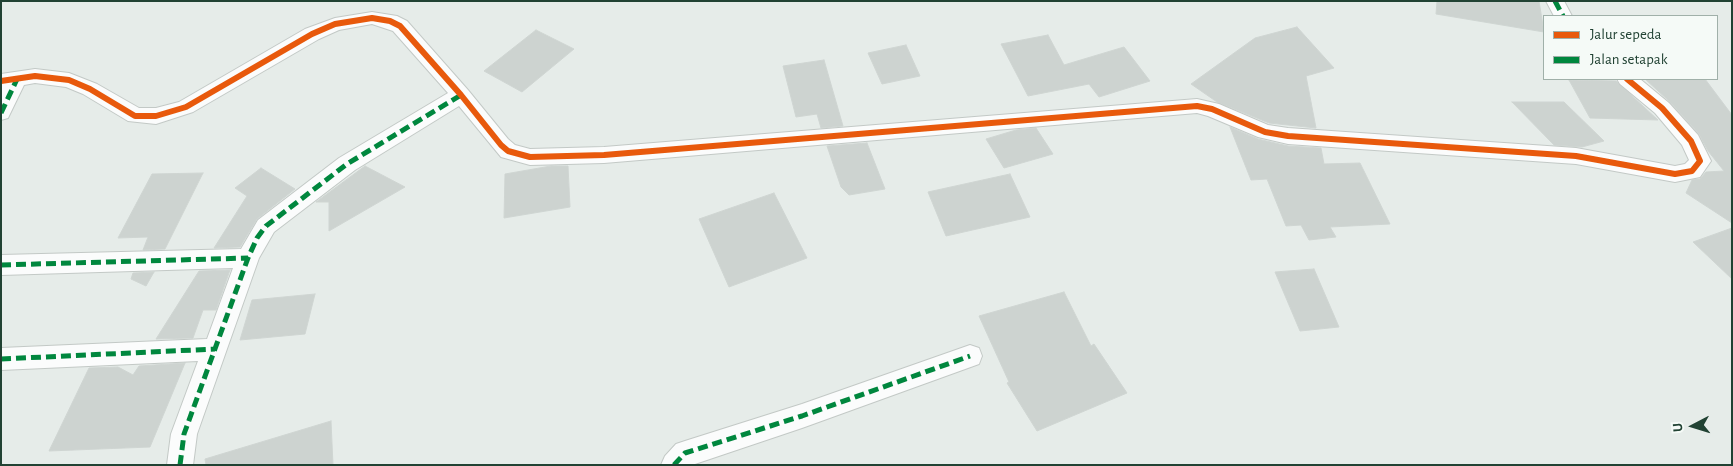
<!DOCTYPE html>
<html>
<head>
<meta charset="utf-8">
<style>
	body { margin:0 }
	#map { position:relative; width:1733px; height:466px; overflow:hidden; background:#e6ece9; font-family:"Alegreya Sans",sans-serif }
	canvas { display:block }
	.frame { position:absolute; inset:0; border:2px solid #214233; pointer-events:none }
	.legend { position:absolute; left:1543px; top:15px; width:175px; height:65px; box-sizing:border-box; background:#f5faf7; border:1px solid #a0b0a9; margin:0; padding:6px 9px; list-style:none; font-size:15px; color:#214233 }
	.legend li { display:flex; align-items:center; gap:10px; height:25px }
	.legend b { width:25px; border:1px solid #a0b0a9 }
	.north { position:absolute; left:1668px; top:401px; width:50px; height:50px; -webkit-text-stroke:4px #f5faf7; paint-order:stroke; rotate:265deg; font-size:14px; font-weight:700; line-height:20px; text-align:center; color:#214233 }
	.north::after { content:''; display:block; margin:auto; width:18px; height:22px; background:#214233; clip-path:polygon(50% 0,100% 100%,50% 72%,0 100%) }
</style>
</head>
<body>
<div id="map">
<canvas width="1733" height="466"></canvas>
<div class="frame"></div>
<ul class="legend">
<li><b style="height:6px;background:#e8590c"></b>Jalur sepeda</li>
<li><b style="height:6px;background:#00873e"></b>Jalan setapak</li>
</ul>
<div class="north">U</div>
</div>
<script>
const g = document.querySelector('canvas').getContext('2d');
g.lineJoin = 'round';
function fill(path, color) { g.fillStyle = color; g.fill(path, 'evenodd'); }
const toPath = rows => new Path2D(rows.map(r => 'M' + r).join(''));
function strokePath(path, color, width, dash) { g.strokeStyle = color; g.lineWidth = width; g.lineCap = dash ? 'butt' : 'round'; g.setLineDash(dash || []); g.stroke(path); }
const building = toPath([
	[1437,1,1539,1,1544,32,1436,14,1437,1],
	[1297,27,1334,68,1306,76,1316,128,1269,123,1217,102,1191,84,1255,38,1297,27],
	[536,30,574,49,522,92,484,71,536,30],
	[1048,35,1064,65,1124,47,1150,81,1099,97,1089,84,1028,96,1001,44,1048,35],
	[906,45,920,76,882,84,868,53,906,45],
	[824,60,843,126,821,128,817,114,796,117,783,66,824,60],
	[1645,79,1705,79,1732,115,1732,223,1686,193,1692,180,1700,179,1706,172,1724,171,1708,151,1699,134,1670,102,1645,79],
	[1569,80,1616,81,1658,120,1590,118,1569,80],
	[1512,102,1564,102,1604,141,1582,147,1554,145,1512,102],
	[1230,127,1258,139,1288,146,1321,148,1324,164,1360,163,1390,224,1330,227,1336,237,1309,240,1301,225,1286,226,1267,179,1251,180,1230,127],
	[1036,128,1053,154,1004,168,986,139,1016,130,1036,128],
	[867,143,885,189,849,195,841,187,827,146,867,143],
	[365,166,405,187,329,231,329,202,316,202,365,166],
	[551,166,568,166,570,207,504,218,505,174,551,166],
	[261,168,295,189,257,219,240,247,214,248,247,196,235,188,261,168],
	[203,173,165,249,143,250,148,237,118,238,152,174,203,173],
	[1010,174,1030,217,946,236,928,192,1010,174],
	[774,193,807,258,729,287,699,219,774,193],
	[1732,228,1732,279,1693,242,1732,228],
	[1314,269,1339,327,1300,331,1275,272,1314,269],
	[230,270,216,310,203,310,193,338,156,339,199,271,230,270],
	[154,272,146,286,131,279,133,273,154,272],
	[1064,292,1091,346,1094,344,1127,393,1037,431,1007,383,1009,382,979,316,1064,292],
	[315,294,305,334,240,340,252,300,315,294],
	[185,363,150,447,49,451,89,368,118,367,133,375,139,366,185,363],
	[331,421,333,465,206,465,205,459,331,421]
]);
const street = toPath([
	[1546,1,1564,1,1572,16,1554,16,1546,1],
	[372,12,397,16,407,21,468,90,508,139,515,145,530,149,604,147,1197,99,1219,104,1268,125,1288,128,1576,148,1675,166,1685,164,1689,160,1682,145,1655,113,1620,84,1617,79,1640,79,1669,103,1698,135,1711,161,1700,177,1675,182,1576,164,1288,144,1258,137,1208,116,1197,113,604,163,530,165,501,157,459,106,355,170,274,232,259,258,197,434,193,465,167,465,171,434,198,361,1,370,1,348,207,339,233,268,1,275,1,255,241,249,258,220,339,158,448,93,393,31,372,24,339,30,319,39,193,112,156,124,128,121,83,94,66,87,35,83,24,85,8,118,1,120,1,74,35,69,69,73,97,84,139,108,156,108,179,102,305,29,335,18,372,12],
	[970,345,979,348,982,356,979,364,802,428,692,465,661,465,665,456,676,444,685,441,802,404,970,345]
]);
const quiet = toPath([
	[1555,1,1563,16],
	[1,113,18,77],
	[1,265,248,258],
	[1,359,215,349],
	[180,465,184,434,248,258,257,238,266,226,347,164,461,95],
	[674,465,685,453,802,416,970,356]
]);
const cycleway = toPath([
	[1,81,35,76,69,80,90,89,135,116,156,116,186,107,312,34,335,24,372,18,390,21,400,26,461,95,501,145,508,151,530,157,604,155,1197,106,1212,109,1265,132,1288,136,1576,156,1675,174,1692,171,1700,161,1691,141,1662,108,1627,79]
]);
fill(building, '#cdd3d0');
strokePath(building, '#cfd5d2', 1);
strokePath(street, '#c3c9c6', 2);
fill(street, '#fbfcfc');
strokePath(quiet, '#00873e', 5, [10, 5]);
strokePath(cycleway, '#e8590c', 6);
</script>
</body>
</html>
